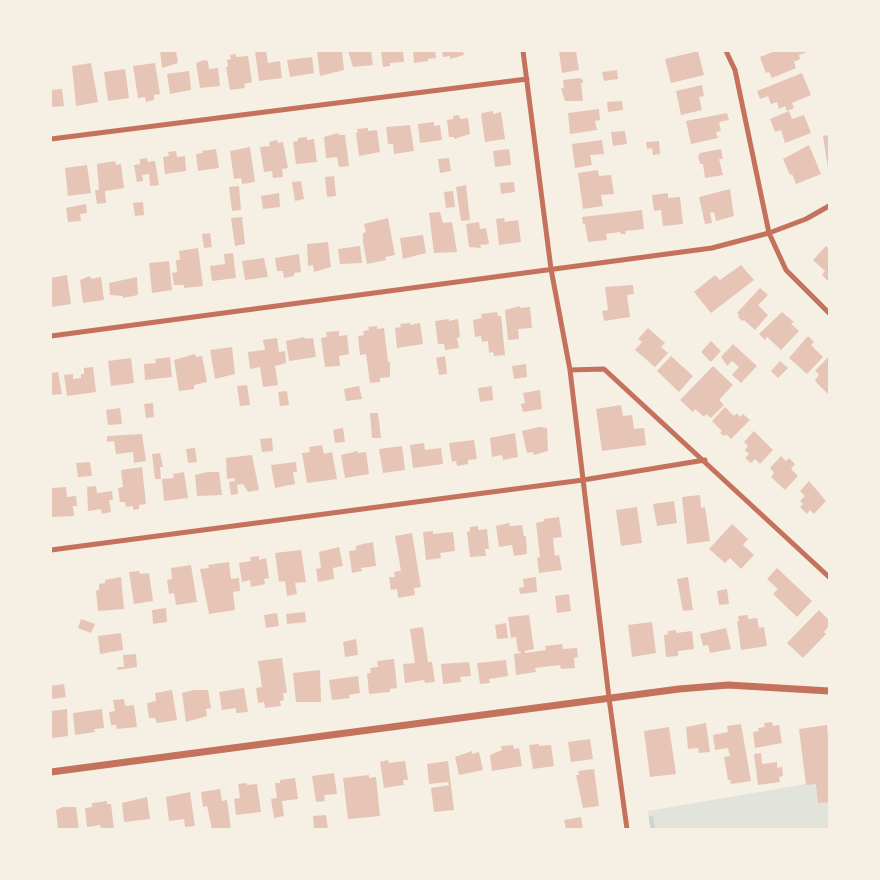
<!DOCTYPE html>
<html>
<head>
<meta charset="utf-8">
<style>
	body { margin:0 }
	#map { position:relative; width:880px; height:880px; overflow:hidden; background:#f6efe4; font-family:"Open Sans",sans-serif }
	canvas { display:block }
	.frame { position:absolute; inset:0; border:52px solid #f6efe4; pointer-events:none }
</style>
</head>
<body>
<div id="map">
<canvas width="880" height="880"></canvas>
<div class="frame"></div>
</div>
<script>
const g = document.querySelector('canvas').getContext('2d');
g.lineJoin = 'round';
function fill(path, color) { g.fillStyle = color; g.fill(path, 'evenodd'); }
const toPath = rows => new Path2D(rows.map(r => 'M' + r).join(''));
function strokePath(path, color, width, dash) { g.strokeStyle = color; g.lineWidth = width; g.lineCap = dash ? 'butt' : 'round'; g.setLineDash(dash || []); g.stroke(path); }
const green = toPath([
	[829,780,829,829,650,829,648,811]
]);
const stream = toPath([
	[651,818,653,829]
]);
const building = toPath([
	[160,51,176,51,178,63,162,68],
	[255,51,266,51,268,63,280,61,282,78,259,81],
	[317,51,342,51,344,70,320,76],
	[348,51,371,51,373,65,353,67],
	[381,51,403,51,404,62,390,63,390,66,383,67],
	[413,51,435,51,436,58,428,59,428,61,414,63],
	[442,51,463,51,464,55,450,59,450,56,443,57],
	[559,51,576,51,579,70,562,73],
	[698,51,704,75,671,83,665,59],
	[775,51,810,51,799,55,800,59,794,62,796,68,772,78,769,72,766,73,760,57],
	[236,54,236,57,248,56,252,82,244,84,245,88,230,90,226,67,228,67,227,60,231,59,230,55],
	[312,57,314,73,290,77,287,60],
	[204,60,208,61,209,69,218,68,220,86,200,88,196,63],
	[91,63,98,102,76,106,72,66],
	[155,63,160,94,154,95,154,100,146,102,145,97,138,98,133,66],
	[125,69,129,98,108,101,104,72],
	[617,70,618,79,604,81,602,72],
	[189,71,191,90,170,94,167,74],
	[802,73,811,95,792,103,794,108,787,111,785,106,779,109,777,102,771,104,768,96,760,99,757,91],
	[580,78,583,80,583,83,581,83,583,101,565,101,561,88,564,88,563,80],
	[702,85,704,96,699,97,702,110,681,115,676,91],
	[62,89,64,106,51,107,51,90],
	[622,101,623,110,608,112,607,102],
	[599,109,600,120,595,121,597,130,570,134,568,113],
	[493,111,493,114,501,112,505,139,485,142,481,115,482,113],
	[789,111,792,119,804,115,811,133,785,143,781,130,775,132,770,119],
	[727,113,729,120,719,122,721,131,716,132,718,138,691,144,686,121],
	[459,115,460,119,468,118,470,134,454,139,454,137,449,137,447,120,453,119,453,116],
	[434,122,434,126,440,125,442,140,420,143,418,124],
	[410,125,414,151,394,154,393,144,388,144,386,127],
	[368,128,368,131,377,130,380,152,359,156,356,133,358,132,357,129],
	[625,131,627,144,613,146,611,132],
	[338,133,339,135,345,135,349,166,339,167,337,157,326,158,324,137],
	[829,135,829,168,828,168,823,136],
	[307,137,307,140,314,139,317,162,296,164,293,142,298,141,298,138],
	[277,140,278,143,283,142,288,168,282,169,283,177,273,178,272,171,264,172,260,147,270,146,269,142],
	[602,140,604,154,590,155,592,165,575,168,572,144],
	[659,141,660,154,653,155,652,148,647,149,646,142],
	[809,145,821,174,796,184,792,174,790,175,783,159],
	[250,147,255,182,242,184,241,178,234,179,230,151],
	[216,149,219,168,198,171,196,154,203,153,202,151],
	[509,149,511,165,495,167,493,151],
	[721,149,723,159,719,159,723,175,705,178,703,164,700,164,698,156,700,153],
	[176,151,177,157,185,156,186,171,165,174,163,157,169,156,168,152],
	[147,158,148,162,155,161,159,185,150,186,149,174,142,175,143,181,137,182,134,165,140,164,140,159],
	[449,158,451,171,440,173,438,159],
	[115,161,116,165,121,164,124,188,105,191,106,203,97,204,95,190,99,190,97,164],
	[87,165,91,193,68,196,65,168],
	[598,170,599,176,611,175,614,194,601,195,603,206,583,209,578,173],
	[334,176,336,196,327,197,325,177],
	[301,181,304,199,295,201,292,182],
	[514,182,515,192,501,194,500,183],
	[466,185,470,220,461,221,456,187],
	[239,186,241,210,232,211,229,187],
	[730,189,734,216,716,221,714,212,710,213,712,223,705,224,699,197],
	[453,191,455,207,446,208,444,192],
	[279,193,280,207,263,209,261,196],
	[668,193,668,198,680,197,683,224,663,226,661,210,654,211,652,195],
	[143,202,144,215,135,216,133,203],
	[86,204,87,213,80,214,81,221,68,222,66,208],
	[642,210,644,229,625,231,626,234,621,234,620,232,606,234,607,240,588,242,585,224,583,224,582,217],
	[440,212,443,223,452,222,457,252,434,253,429,213],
	[242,217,245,244,235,246,231,218],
	[388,218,395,255,385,257,386,260,367,264,363,242,363,233,366,232,364,224],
	[504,218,505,222,518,220,521,242,499,245,496,219],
	[479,222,480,229,486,228,489,244,480,245,481,248,469,247,466,224],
	[210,233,212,247,204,248,202,234],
	[423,235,426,253,403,259,400,238],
	[328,242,331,267,314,272,313,265,308,266,307,244],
	[360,246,362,263,340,264,338,249],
	[826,246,829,249,829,282,822,275,825,271,813,260],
	[198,248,203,286,184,288,184,285,174,285,172,273,177,272,176,260,180,260,179,251],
	[233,253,236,278,212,281,210,266,225,264,224,254],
	[299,254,301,272,294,273,294,276,284,278,283,271,277,271,275,258],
	[264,258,268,277,245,280,242,261],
	[169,261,172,290,152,293,149,263],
	[741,265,754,280,711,313,694,292,715,275,720,280],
	[67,275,71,304,51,307,51,278],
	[90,276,91,279,101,277,104,300,83,303,80,280],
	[137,277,138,295,123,298,123,296,110,295,109,283],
	[633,285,634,294,627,295,630,317,604,321,602,311,608,310,605,287],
	[760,288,768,295,758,305,768,315,755,330,744,320,742,321,738,317,739,315,737,313],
	[520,306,520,308,530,307,532,328,518,329,519,339,508,340,505,310],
	[497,312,498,316,501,316,505,355,494,356,493,352,489,353,488,341,482,342,481,336,475,337,473,320,482,318,481,314],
	[782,312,794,322,791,324,799,331,781,350,767,337,765,340,759,334],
	[449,319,449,321,458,319,460,337,457,338,459,348,445,350,444,344,438,344,435,321],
	[410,323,410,325,420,323,423,344,397,348,395,328,401,327,400,324],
	[377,326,377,329,384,328,388,362,390,362,390,377,380,378,380,382,370,383,366,354,360,355,358,336,364,335,363,331,369,330,368,327],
	[648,328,665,343,661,347,668,353,655,367,635,350,642,342,638,339],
	[339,331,339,336,347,335,349,354,339,356,340,366,325,367,321,338,327,337,326,332],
	[808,336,814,342,811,345,823,357,807,374,789,358],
	[304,337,305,339,313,338,316,357,289,361,286,341],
	[277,338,279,352,285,351,286,363,275,366,278,385,263,387,260,367,250,369,248,352,265,350,263,340],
	[711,341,721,351,711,362,701,352],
	[733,344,757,366,741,383,732,375,739,367,732,361,727,366,721,357],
	[232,347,235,374,215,379,210,350],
	[195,354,196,357,202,356,207,382,194,385,194,389,179,391,174,360],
	[445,356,447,374,439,375,436,358],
	[671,356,693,376,679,392,657,371],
	[829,356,829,395,815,381,819,374,815,371],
	[170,357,172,377,145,380,144,364,156,363,155,359],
	[131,358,134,383,111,386,108,361],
	[780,361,788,368,778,378,771,371],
	[526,364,527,377,514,379,512,366],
	[713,366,733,385,719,400,724,405,711,418,706,414,704,417,695,409,693,412,680,400],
	[93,367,96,392,67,396,64,375,73,374,73,379,81,378,81,374,84,374,84,368],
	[58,372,62,394,51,395,51,373],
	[247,385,250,405,240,406,237,386],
	[359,386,362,399,346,401,344,389],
	[492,386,493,400,480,402,478,388],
	[540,390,542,409,523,412,521,404,525,403,523,393],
	[287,391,289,405,280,406,278,392],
	[153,403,154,417,146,418,144,404],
	[621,405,623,416,632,415,634,429,644,428,646,445,602,451,596,409],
	[725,407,734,416,737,413,740,417,743,414,750,420,731,439,726,434,724,436,720,433,722,431,712,421],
	[120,408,122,424,108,425,106,410],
	[370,413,378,413,381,438,372,438],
	[539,427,547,428,548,451,534,455,533,452,527,453,522,431],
	[343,428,345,442,335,443,333,430],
	[754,431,773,450,760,464,755,459,751,463,745,458,749,454,745,450,748,446,744,442],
	[515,433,518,457,503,460,502,455,492,457,490,438],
	[142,434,146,461,134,463,133,452,116,454,114,441,107,442,107,436],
	[272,438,273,451,262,452,260,439],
	[474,440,477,459,468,460,468,464,457,466,456,461,452,462,449,443],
	[424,443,425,450,441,448,443,464,413,468,410,445],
	[322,445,324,454,332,452,337,479,307,483,302,453,310,452,309,447],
	[402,446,405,470,383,473,379,449],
	[195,448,197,462,188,463,186,449],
	[358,451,358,453,366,452,369,474,345,478,341,455],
	[160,453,163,467,160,467,161,479,155,479,152,454],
	[252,455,259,490,248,492,243,484,237,485,238,494,231,495,229,482,235,481,234,478,227,479,226,458],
	[781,456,786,461,789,458,795,464,791,469,798,476,785,490,771,477,774,473,770,468],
	[90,462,92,476,78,477,76,463],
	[296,462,297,472,293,472,295,484,275,488,271,465],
	[142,467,146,504,139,505,139,509,133,510,133,506,126,507,125,502,120,502,118,488,123,487,121,470],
	[184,472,188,498,164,501,162,479,174,478,173,474],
	[208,472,219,472,222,495,197,496,195,475],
	[809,481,826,501,814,514,810,510,807,514,800,507,803,504,800,501,805,496,800,491],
	[96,486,97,493,112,491,113,500,109,500,111,512,102,514,101,509,88,511,87,487],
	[66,487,67,497,76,496,77,506,73,506,74,516,52,517,51,488],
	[700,495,701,508,705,507,710,541,687,544,682,497],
	[674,501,677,523,657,526,653,504],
	[637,507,642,543,621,546,616,510],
	[559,517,562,537,553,538,555,556,559,555,562,570,539,573,537,558,540,557,536,523,544,521,544,519],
	[509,523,510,526,522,525,524,536,526,536,527,554,514,556,512,545,499,547,496,526],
	[732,524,748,539,743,545,754,555,741,569,730,558,725,563,709,549],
	[478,526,478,530,487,529,489,549,485,549,486,556,470,557,467,532,470,531,470,527],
	[433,531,433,534,453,532,455,551,440,553,441,558,426,560,423,532],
	[412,533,421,587,414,588,415,595,398,598,397,589,391,590,389,577,395,577,394,572,401,571,395,536],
	[373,542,376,566,361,568,362,571,352,573,349,551,356,550,356,546,363,544],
	[339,547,343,566,333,568,334,579,318,582,316,569,321,568,319,552],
	[301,550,306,582,295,583,297,594,287,596,285,581,279,582,275,553],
	[259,556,259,560,266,558,269,578,264,579,265,584,251,587,250,580,242,582,239,563,251,561,250,557],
	[229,562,231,579,239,578,240,591,233,592,235,610,209,614,200,569,209,568,208,565],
	[191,565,197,602,176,605,174,593,169,594,167,580,172,579,171,568],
	[777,568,812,601,797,617,773,594,778,589,767,579],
	[139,571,140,574,149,573,153,601,134,604,129,572],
	[121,577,124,609,98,611,96,591,99,590,99,584,105,583,105,580],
	[536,577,537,592,520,594,519,588,524,587,523,579],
	[688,577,693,610,683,611,677,579],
	[727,589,729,604,719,605,717,591],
	[569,594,571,611,557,613,555,596],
	[166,608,167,622,153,624,152,610],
	[819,610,829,620,829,626,824,632,826,634,803,658,787,643],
	[305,612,306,622,287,624,286,614],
	[277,613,279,626,266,628,264,615],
	[529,615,534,649,525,651,525,653,546,650,545,646,562,644,563,649,577,648,578,657,574,658,575,668,561,669,560,665,535,668,536,672,516,675,514,654,521,653,520,651,518,652,516,637,511,638,508,617],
	[748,615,748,619,757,618,759,628,764,627,767,646,741,650,737,621,739,621,738,616],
	[81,619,95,624,91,633,78,628],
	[652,622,656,653,632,657,628,625],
	[506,623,508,638,497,639,495,625],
	[423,627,428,662,432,662,435,682,425,683,424,680,405,683,403,664,415,663,410,629],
	[726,628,731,649,710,653,708,645,703,646,700,634],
	[676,630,676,633,692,631,694,649,678,651,678,656,666,657,664,635,668,634,668,631],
	[121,633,123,650,100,654,98,636],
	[356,639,358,655,345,657,343,642],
	[136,654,137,667,118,670,117,667,124,667,123,655],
	[282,658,287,693,283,693,284,700,280,701,281,706,265,708,264,702,258,703,256,688,262,687,258,661],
	[394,659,397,688,390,689,390,692,369,694,367,673,371,673,370,668,378,667,377,661],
	[506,660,508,676,489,679,490,683,480,684,477,663],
	[469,662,471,676,460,677,461,682,443,684,441,664],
	[320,670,321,702,296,702,293,673],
	[358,676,360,693,349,695,350,698,332,700,329,680],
	[64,684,66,697,52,699,51,686],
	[244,688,248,712,236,713,236,708,222,710,219,692],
	[172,690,177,720,157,723,155,718,149,718,147,703,156,701,155,693],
	[194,690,208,690,211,708,206,709,207,716,186,722,182,693],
	[124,699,125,706,134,705,137,727,117,729,116,725,111,725,109,712,115,711,113,700],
	[67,709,68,736,53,738,51,735,51,711],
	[102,709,104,728,94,729,95,732,75,735,73,713],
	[772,722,773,726,779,725,782,743,755,748,753,732,759,731,758,728,765,727,764,723],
	[706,723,710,752,699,753,698,748,688,749,686,727],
	[741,724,751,781,731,784,730,780,728,780,724,757,730,756,728,748,715,750,713,735,728,732,727,726],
	[827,725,829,747,829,802,818,803,816,784,806,785,799,729],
	[669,727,676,774,650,777,644,731],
	[590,739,593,759,571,762,568,742],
	[539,744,539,746,551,745,554,766,533,769,529,745],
	[513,745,514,749,519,748,522,766,492,771,490,755,502,750,501,746],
	[472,751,472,754,479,752,483,770,459,775,455,757],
	[761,753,762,764,777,762,777,768,782,767,783,776,779,777,780,782,758,785,754,754],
	[388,760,389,763,405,761,408,780,403,780,404,785,384,788,380,762],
	[448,761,454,810,434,812,431,788,449,785,448,782,429,784,427,764],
	[594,769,599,806,583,808,576,775,579,775,578,771],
	[334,773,337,794,324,795,325,801,316,802,312,776],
	[369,775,369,778,376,777,380,816,348,819,343,778],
	[295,778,298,799,282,801,284,816,274,818,271,799,277,798,275,783,280,783,280,780],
	[247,783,247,785,257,784,261,812,236,815,234,799,240,798,238,784],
	[220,789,222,801,227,800,231,829,212,829,207,806,203,807,201,792],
	[190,792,195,826,185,827,184,819,169,821,166,797],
	[147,797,150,819,124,822,122,803],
	[107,801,107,804,111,804,114,829,101,829,100,825,87,827,85,808,92,807,92,803],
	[63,807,76,807,79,829,58,829,56,810],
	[326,815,328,829,314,829,313,816],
	[581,817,583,829,566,829,564,820]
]);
const minor = toPath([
	[523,51,551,269,570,370,609,698,627,829],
	[726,51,735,70,769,233,786,270,829,313],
	[51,139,527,79],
	[51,336,712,248,769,233,806,219,829,206],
	[570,370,604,369,829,577],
	[51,550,583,480,705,460]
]);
const tertiary = toPath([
	[51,772,679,689,728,685,829,691]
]);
fill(green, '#e2e4dc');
strokePath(stream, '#c9d6d2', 4.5);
fill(building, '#e6c5b7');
strokePath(minor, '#c5725c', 5);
strokePath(tertiary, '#c5725c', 7);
</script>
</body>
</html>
